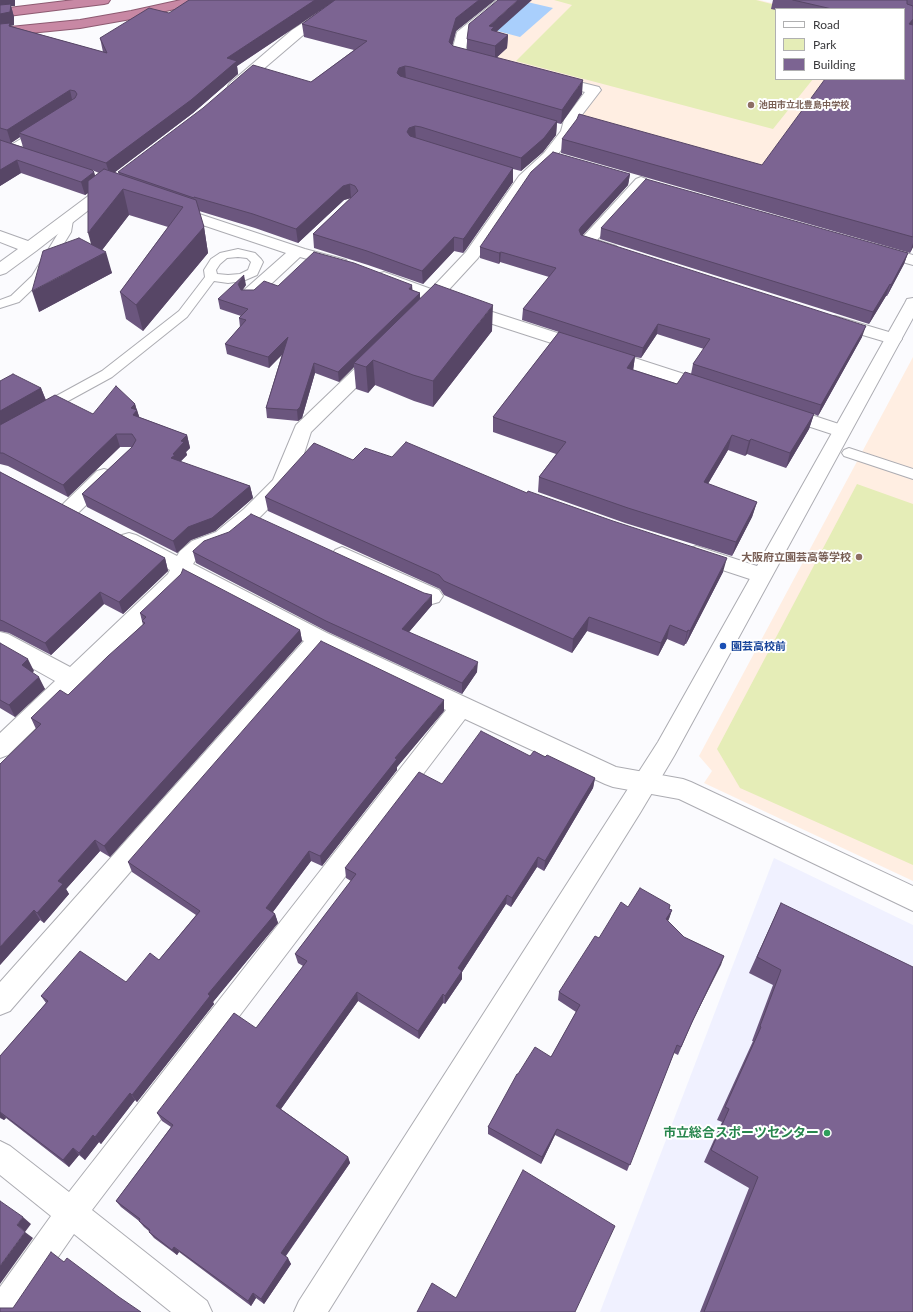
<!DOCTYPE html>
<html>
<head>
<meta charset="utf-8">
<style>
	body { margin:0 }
	#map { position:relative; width:913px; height:1312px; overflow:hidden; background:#fbfbfe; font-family:Lato,sans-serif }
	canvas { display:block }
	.legend { position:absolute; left:775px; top:8px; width:130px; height:72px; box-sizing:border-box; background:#fff; border:1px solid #b0b0b1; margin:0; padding:5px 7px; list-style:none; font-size:12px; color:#39393c }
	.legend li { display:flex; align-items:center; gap:8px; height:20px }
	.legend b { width:20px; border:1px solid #b0b0b1 }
</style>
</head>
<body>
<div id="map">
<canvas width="913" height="1312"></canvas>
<ul class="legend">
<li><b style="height:5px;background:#fff"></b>Road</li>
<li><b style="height:11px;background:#e5edb7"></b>Park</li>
<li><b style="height:11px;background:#7c6492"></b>Building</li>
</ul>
</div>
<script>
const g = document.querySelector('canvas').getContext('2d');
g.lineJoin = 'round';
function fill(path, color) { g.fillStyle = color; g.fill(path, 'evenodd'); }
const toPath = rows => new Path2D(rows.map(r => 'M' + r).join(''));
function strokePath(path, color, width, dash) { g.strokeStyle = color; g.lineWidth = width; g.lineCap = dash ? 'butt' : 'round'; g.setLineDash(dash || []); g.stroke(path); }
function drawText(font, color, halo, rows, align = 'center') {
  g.font = font + ' Lato,"Noto Sans JP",sans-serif'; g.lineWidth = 4; g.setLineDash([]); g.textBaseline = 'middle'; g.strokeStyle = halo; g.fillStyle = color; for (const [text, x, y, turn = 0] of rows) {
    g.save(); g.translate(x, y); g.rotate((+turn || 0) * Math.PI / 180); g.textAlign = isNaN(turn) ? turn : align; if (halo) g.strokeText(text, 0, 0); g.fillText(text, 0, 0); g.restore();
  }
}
const built = toPath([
	[774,858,913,925,913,1312,600,1312]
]);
const education = toPath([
	[515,0,759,0,797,9,776,9,776,79,904,79,913,221,576,122,602,88,468,52],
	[913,357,913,881,704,783,712,771,699,756]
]);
const green = toPath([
	[554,0,756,0,791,9,776,9,776,79,813,79,773,129,516,61,572,5],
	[857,484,913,504,913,865,740,788,717,749]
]);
const water = toPath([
	[523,1,553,8,520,37,490,29]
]);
const service = toPath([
	[39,128,43,129,44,131,43,133,15,150,7,150,6,148,39,128],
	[67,217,71,218,73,220,71,232,41,281,19,302,0,308,0,300,11,296,32,276,59,232,61,220,63,218,67,217],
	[238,249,255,253,261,259,263,262,257,275,243,281,228,283,214,281,187,317,112,377,48,412,43,413,38,412,36,409,38,406,102,371,179,311,205,277,204,270,211,259,220,253,238,249],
	[238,257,247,258,251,262,248,270,240,274,228,275,217,274,216,270,220,264,227,258,238,257],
	[849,448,913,469,913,479,844,456,842,453,844,450,849,448]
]);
const minor = toPath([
	[338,0,352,0,302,36,240,89,235,90,230,89,228,86,230,83,292,30,338,0],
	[497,0,511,0,468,36,465,53,486,58,488,61,486,64,481,65,453,58,451,55,457,32,497,0],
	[555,76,599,87,601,90,578,120,573,135,554,159,529,182,478,258,443,296,715,384,718,388,715,392,709,394,703,392,437,306,431,314,425,315,419,314,417,310,424,299,378,280,376,277,378,274,384,272,431,289,466,252,519,176,544,153,561,131,564,120,585,92,550,83,548,80,550,77,555,76],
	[641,177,646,179,649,182,597,240,616,246,618,249,616,252,610,254,581,245,579,242,581,239,636,179,641,177],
	[112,180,117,182,120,185,117,188,36,251,6,273,0,275,0,262,18,249,0,242,0,231,28,241,107,182,112,180],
	[172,205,305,249,346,260,348,263,346,266,340,268,300,257,255,299,249,300,243,299,241,295,243,291,286,253,167,213,164,210,167,207,172,205],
	[877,245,913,255,913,265,871,253,869,250,871,247,877,245],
	[835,316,899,335,902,339,899,343,893,344,829,325,826,321,829,317,835,316],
	[376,352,382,354,385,358,382,362,311,432,300,466,288,489,258,519,230,542,206,551,195,561,193,564,327,633,616,767,683,779,691,782,913,886,913,911,679,799,613,787,605,784,465,719,92,1210,207,1301,212,1312,171,1312,74,1234,20,1312,0,1312,0,1287,51,1216,0,1175,0,1141,10,1146,69,1192,446,710,322,650,10,1011,0,1015,0,982,304,641,186,579,183,585,8,755,0,758,0,733,55,681,0,650,0,632,8,634,70,667,168,574,170,570,122,545,119,540,122,535,129,533,136,535,177,556,180,551,192,541,216,532,244,509,273,480,296,425,370,354,376,352],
	[784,406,848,427,850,431,848,435,841,437,777,416,775,412,777,408,784,406],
	[104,469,111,471,114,476,111,481,77,514,70,516,63,514,60,509,63,504,97,471,104,469],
	[696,546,769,570,772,575,769,580,762,583,689,559,686,554,689,549,696,546],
	[342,547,439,590,443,596,439,602,432,604,425,602,335,560,332,555,335,550,342,547]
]);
const tertiary = toPath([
	[913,298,913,318,674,756,640,813,328,1312,294,1312,299,1301,658,742,905,303,907,299,913,298]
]);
const trunk = toPath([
	[74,0,110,0,108,3,104,4,0,17,0,9,74,0],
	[181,0,203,0,201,3,131,19,80,28,0,36,0,28,80,20,131,11,181,0]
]);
const wall = toPath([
	[0,0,15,6,11,6,14,17,14,25,10,26,103,52,100,38,169,13,242,0,495,0,456,31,452,46,453,46,467,50,467,39,497,32,508,35,507,48,496,58,582,94,561,124,557,123,556,135,543,152,521,171,513,169,513,182,465,251,463,253,454,251,423,284,368,265,314,248,313,234,351,198,344,200,298,243,255,228,199,211,204,227,208,253,143,331,126,319,120,292,168,227,129,215,102,250,112,273,39,312,91,245,88,193,85,195,21,173,0,186],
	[331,3,302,24,304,37,354,50,311,82,118,172,119,174,115,172,193,113,238,74,237,66],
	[20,137,23,147,11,143],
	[92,170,99,173,95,176,94,172],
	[773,0,913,0,913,247,910,253,561,153,562,139,762,165,904,9,776,9,776,10,771,9],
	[630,174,628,185,582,236,862,337,818,416,814,414,809,429,786,468,747,454,745,456,728,450,708,484,757,502,752,517,732,556,625,523,538,492,539,477,556,454,493,432,493,417,559,332,522,320,523,309,549,277,500,262,499,264,480,258,480,247],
	[657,334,704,349,693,364,691,374,677,384,633,370,635,357,641,358],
	[601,228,908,253,904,264,887,296,886,296,869,324,600,239],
	[246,285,242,290,254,290,278,286,412,290,420,293,420,298,492,331,433,407,414,401,375,385,368,393,356,389,354,367,339,382,315,373,302,418,298,421,267,418,266,408,282,354,269,368,227,354,225,344,240,327,239,318,241,316,220,309,218,299],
	[0,381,41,388,46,400,93,414,135,404,139,417,187,435,190,448,186,452,187,455,180,462,250,486,253,498,215,531,191,540,177,553,87,507,82,494,132,447,120,447,68,497,8,466,0,464],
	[353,460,527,493,723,572,686,644,685,644,684,646,667,639,658,656,587,631,572,653,444,595,440,589,268,511,265,497],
	[0,472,165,558,168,571,123,614,104,604,51,655,9,633,0,631],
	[193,552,432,605,409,632,477,672,462,694,328,632,196,563],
	[140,613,300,630,302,641,110,857,100,851,66,889,69,894,44,923,40,920,0,965,36,729,31,718,68,695,143,625],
	[0,643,34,671,32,672,45,689,15,717,0,708],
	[444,711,397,767,397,770,322,866,311,861,273,912,275,914,278,923,213,1002,214,1004,137,1102,135,1100,101,1144,99,1142,85,1160,79,1155,69,1167,6,1118,4,1120,0,1118,0,1056,46,1003,41,996,126,982,159,960,196,915,132,872,128,862],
	[530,756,545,757,595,778,593,788,544,871,537,867,511,907,506,904,462,972,462,979,445,1004,443,1003,419,1039,358,1001,281,1109,348,1157,350,1163,286,1256,291,1264,264,1304,256,1298,251,1306,179,1252,177,1255,154,1238,149,1232,150,1232,144,1227,139,1221,121,1207,116,1201,171,1127,162,1121,157,1113,256,1028,303,966,298,963,295,954,351,881,346,878,345,868,442,784],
	[781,903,913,1312,700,1312,749,1188,704,1162,722,1122,717,1120,753,1041,752,1041,773,985,749,973],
	[628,907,669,909,672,910,668,921,684,937,724,956,690,1027,678,1055,674,1053,627,1171,555,1135,541,1164,488,1134,488,1127,518,1074,551,1057,576,1012,558,1000,559,992]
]);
const shadedWall = toPath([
	[0,0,15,0,15,6,11,6,14,17,14,25,10,26,13,36,0,27],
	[315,0,336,0,237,66,238,74,193,113,110,176,106,163,227,58],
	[479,0,495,0,456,31,450,55,449,42,456,18],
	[518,0,532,0,494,34,489,26],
	[913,19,913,26,909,24],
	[508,35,507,48,495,59,495,46],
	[405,66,406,80,398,86,397,73,399,68],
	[583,80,582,94,561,124,562,110],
	[70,90,73,104,19,133,20,137,11,143,7,130],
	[557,121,556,135,543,152,521,171,521,158],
	[415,126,416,140,410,141,407,132,409,128],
	[17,160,21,173,0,186,0,170],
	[513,168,513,182,463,253,463,239],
	[94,172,98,186,85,195,81,182],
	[630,174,628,185,580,238,579,230,581,227],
	[350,184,351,198,344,200,298,243,296,229,343,186],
	[123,189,129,215,96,258,106,252,112,273,39,312,32,291,95,258,88,233],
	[204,227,208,253,143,331,136,305],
	[454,237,454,251,423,284,422,271],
	[913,243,913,247,910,253],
	[501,252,500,262,499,264,499,253],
	[908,253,904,264,887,296,891,285],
	[244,275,246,285,240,294,238,284],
	[890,284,886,296,869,324,873,312],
	[412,285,413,295,409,289],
	[420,293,420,303,354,363,354,367,339,382,338,372],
	[493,305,492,331,433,407,433,381],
	[658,324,657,334,641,358,643,348],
	[866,326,862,337,818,416,821,405],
	[288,337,289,348,269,368,268,357],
	[635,356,633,371,627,368],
	[373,360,375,385,368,393,366,367],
	[314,363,315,373,302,418,298,421,297,410],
	[41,388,46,401,0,426,0,411],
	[135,404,137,411,137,410,141,422,136,427,131,408],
	[814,414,809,429,786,468,790,453],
	[116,434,120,447,68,497,63,485],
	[187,435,190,448,186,452,187,455,178,464,171,458,173,454,181,441],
	[732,435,728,450,700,497,704,482],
	[751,439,747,454,745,456,749,441],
	[250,486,253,498,215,531,191,540,177,553,173,541,188,527],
	[757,502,752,517,732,556,736,542],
	[165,558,168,571,123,614,119,602],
	[727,558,723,572,686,644,690,631],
	[100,592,104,604,51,655,45,643],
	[432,595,432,605,403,639,402,629],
	[589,617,587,631,572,653,573,639],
	[670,625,667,639,658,656,661,643],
	[300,630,302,641,110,857,104,846],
	[688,630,685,644,684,646,687,632],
	[28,659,34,671,27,677,22,665],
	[478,662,477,672,462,694,462,683],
	[39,677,45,689,15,717,9,705],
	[444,700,444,711,397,767,397,770,322,866,320,856,395,758],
	[595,778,593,788,544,871,545,861],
	[95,840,100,851,66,889,69,894,44,923,37,913,58,881],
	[309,851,311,861,269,917,266,908],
	[538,857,537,867,511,907,512,898],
	[507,895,506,904,462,972,462,979,445,1004,445,996,458,968],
	[34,910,40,920,0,965,0,947],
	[672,910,669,919,664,928,666,919],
	[275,914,278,923,213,1002,214,1004,137,1102,132,1095,208,994],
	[724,956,721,965,689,1028,693,1020],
	[357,992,358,1001,278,1113,276,1106],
	[443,994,443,1003,419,1039,418,1031],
	[130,1093,135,1100,101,1144,95,1137],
	[0,1112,6,1118,4,1120,0,1117],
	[557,1129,555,1135,541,1164,542,1157],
	[93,1135,99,1142,85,1160,79,1153],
	[73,1148,79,1155,69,1167,63,1160],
	[348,1157,350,1163,284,1258,281,1253],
	[23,1217,31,1224,25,1232,17,1225],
	[25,1232,33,1238,0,1284,0,1266],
	[174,1247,179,1252,177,1255,172,1250],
	[288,1258,291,1264,264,1304,261,1299],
	[253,1293,256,1298,251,1306,248,1301]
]);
const building = toPath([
	[189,0,315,0,227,58,237,61,191,100,106,163,19,133,75,98,77,94,75,91,70,90,7,130,0,128,0,24,10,23,9,26,107,53,100,38,149,8,169,13,189,0],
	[335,0,479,0,456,18,449,42,453,46,583,80,562,110,411,67,405,66,399,68,397,73,400,76,557,121,544,138,521,158,421,127,415,126,409,128,407,132,410,136,513,168,465,237,463,239,454,237,422,271,367,251,313,234,358,191,355,186,350,184,343,186,296,229,253,214,194,197,194,198,118,172,203,108,253,65,311,82,367,41,302,24,335,0],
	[498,0,518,0,489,26,494,27,491,30,508,35,495,46,467,39,469,24,498,0],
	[793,0,907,0,907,4,913,6,913,19,909,24,913,25,913,237,562,139,577,119,579,114,762,165,825,79,904,79,904,9,832,9,793,0],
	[11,4,10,12,0,14,0,5,11,4],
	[0,140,92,170,94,172,81,182,17,160,0,170,0,140],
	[553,152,630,174,581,227,579,230,581,235,866,326,821,405,693,364,710,339,658,324,643,348,523,309,556,268,501,252,499,253,480,247,531,172,553,152],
	[104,169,196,200,204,227,136,305,120,292,183,207,123,189,88,233,88,181,104,169],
	[646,179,908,253,891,285,890,284,873,312,601,228,646,179],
	[79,238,106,252,32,291,43,251,79,238],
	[314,252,354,263,412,285,409,289,420,293,338,372,314,363,300,407,297,410,266,408,288,337,268,357,225,344,246,320,239,318,248,309,218,299,244,275,238,284,241,290,254,290,264,281,278,286,314,252],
	[435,284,493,305,433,381,413,375,373,360,366,367,354,363,435,284],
	[559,332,635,356,627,368,677,384,685,372,814,414,790,453,751,439,749,441,732,435,704,482,757,502,736,542,628,508,539,477,566,442,493,417,559,332],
	[13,374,41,388,0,411,0,381,13,374],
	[116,386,135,404,131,408,137,410,133,415,187,435,181,441,184,442,173,454,175,455,171,458,250,486,212,518,188,527,173,541,82,494,132,447,136,440,132,434,116,434,63,485,3,453,0,453,0,425,55,395,93,414,116,386],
	[406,442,527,493,528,491,613,521,727,558,690,631,688,630,687,632,670,625,661,643,589,617,573,639,444,581,439,575,265,497,314,443,353,460,365,448,392,457,406,442],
	[0,472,165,558,119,602,100,592,45,643,3,621,0,620,0,472],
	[251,514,424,593,432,595,402,629,478,662,462,683,326,621,193,552,193,551,204,541,229,532,251,514],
	[183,569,300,630,104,846,95,840,58,881,63,884,37,913,34,910,0,947,0,764,41,724,31,718,60,690,68,695,108,656,145,623,142,621,146,617,140,613,181,574,183,569],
	[321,641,444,700,395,758,397,759,320,856,309,851,266,908,275,914,208,994,210,996,132,1095,130,1093,95,1137,93,1135,79,1153,73,1148,63,1160,0,1112,0,1056,48,1001,41,996,80,951,126,982,150,953,159,960,200,911,128,862,321,641],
	[0,643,28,659,22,665,39,677,9,705,0,700,0,643],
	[481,731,530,756,534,751,545,757,547,755,595,778,545,861,538,857,512,898,507,895,458,968,462,971,445,996,443,994,418,1031,357,992,276,1106,348,1157,281,1253,288,1258,261,1299,253,1293,248,1301,174,1247,172,1250,149,1232,150,1230,139,1221,140,1219,116,1201,173,1125,157,1113,234,1013,256,1028,307,961,295,954,356,874,345,868,419,772,442,784,481,731],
	[640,888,670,905,669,909,672,910,666,919,684,937,724,956,693,1020,681,1047,677,1045,630,1165,557,1129,542,1157,488,1127,517,1074,518,1074,535,1047,551,1057,580,1005,559,992,595,936,599,938,621,902,628,907,640,888],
	[781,903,913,967,913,1312,704,1312,758,1177,711,1150,729,1109,725,1107,761,1027,760,1026,781,970,757,957,781,903],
	[523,1170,615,1226,575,1312,417,1312,432,1283,456,1298,523,1170],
	[0,1201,23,1217,17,1225,25,1232,0,1266,0,1201],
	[51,1252,64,1262,67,1258,119,1297,141,1312,0,1312,0,1308,13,1308,51,1252]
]);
const markers = [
	[751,105,4,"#8d6e63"],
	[859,557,4,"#8d6e63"],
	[723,646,4,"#1a4fb4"],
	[827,1133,4,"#2e9e5b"]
];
const farEducationnames = [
	["池田市立北豊島中学校",759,105]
];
const educationNames = [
	["大阪府立園芸高等学校",851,557]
];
const transitNames = [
	["園芸高校前",731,646]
];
const nearLeisurenames = [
	["市立総合スポーツセンター",819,1133]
];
fill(built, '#f0f1ff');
fill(education, '#ffeee2');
fill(green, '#e5edb7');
fill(water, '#a9cffc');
strokePath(service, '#acacb2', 2);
strokePath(minor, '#acacb2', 2);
strokePath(tertiary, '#acacb2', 2);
strokePath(trunk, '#8d5a71', 2);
fill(service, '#fff');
fill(minor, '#fff');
fill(tertiary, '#fff');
fill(trunk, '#c888a4');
fill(wall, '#6b567e');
fill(shadedWall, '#574666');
fill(building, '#7c6492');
strokePath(building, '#574666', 1);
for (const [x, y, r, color] of markers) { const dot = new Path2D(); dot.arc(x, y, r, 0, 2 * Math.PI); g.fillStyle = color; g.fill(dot); strokePath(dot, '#fff', 1.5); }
drawText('bold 9px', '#785e54', '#fff', farEducationnames, 'left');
drawText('bold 11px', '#785e54', '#fff', educationNames, 'right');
drawText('bold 11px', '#164399', '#fff', transitNames, 'left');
drawText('bold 13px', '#27864d', '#fff', nearLeisurenames, 'right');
</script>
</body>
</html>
